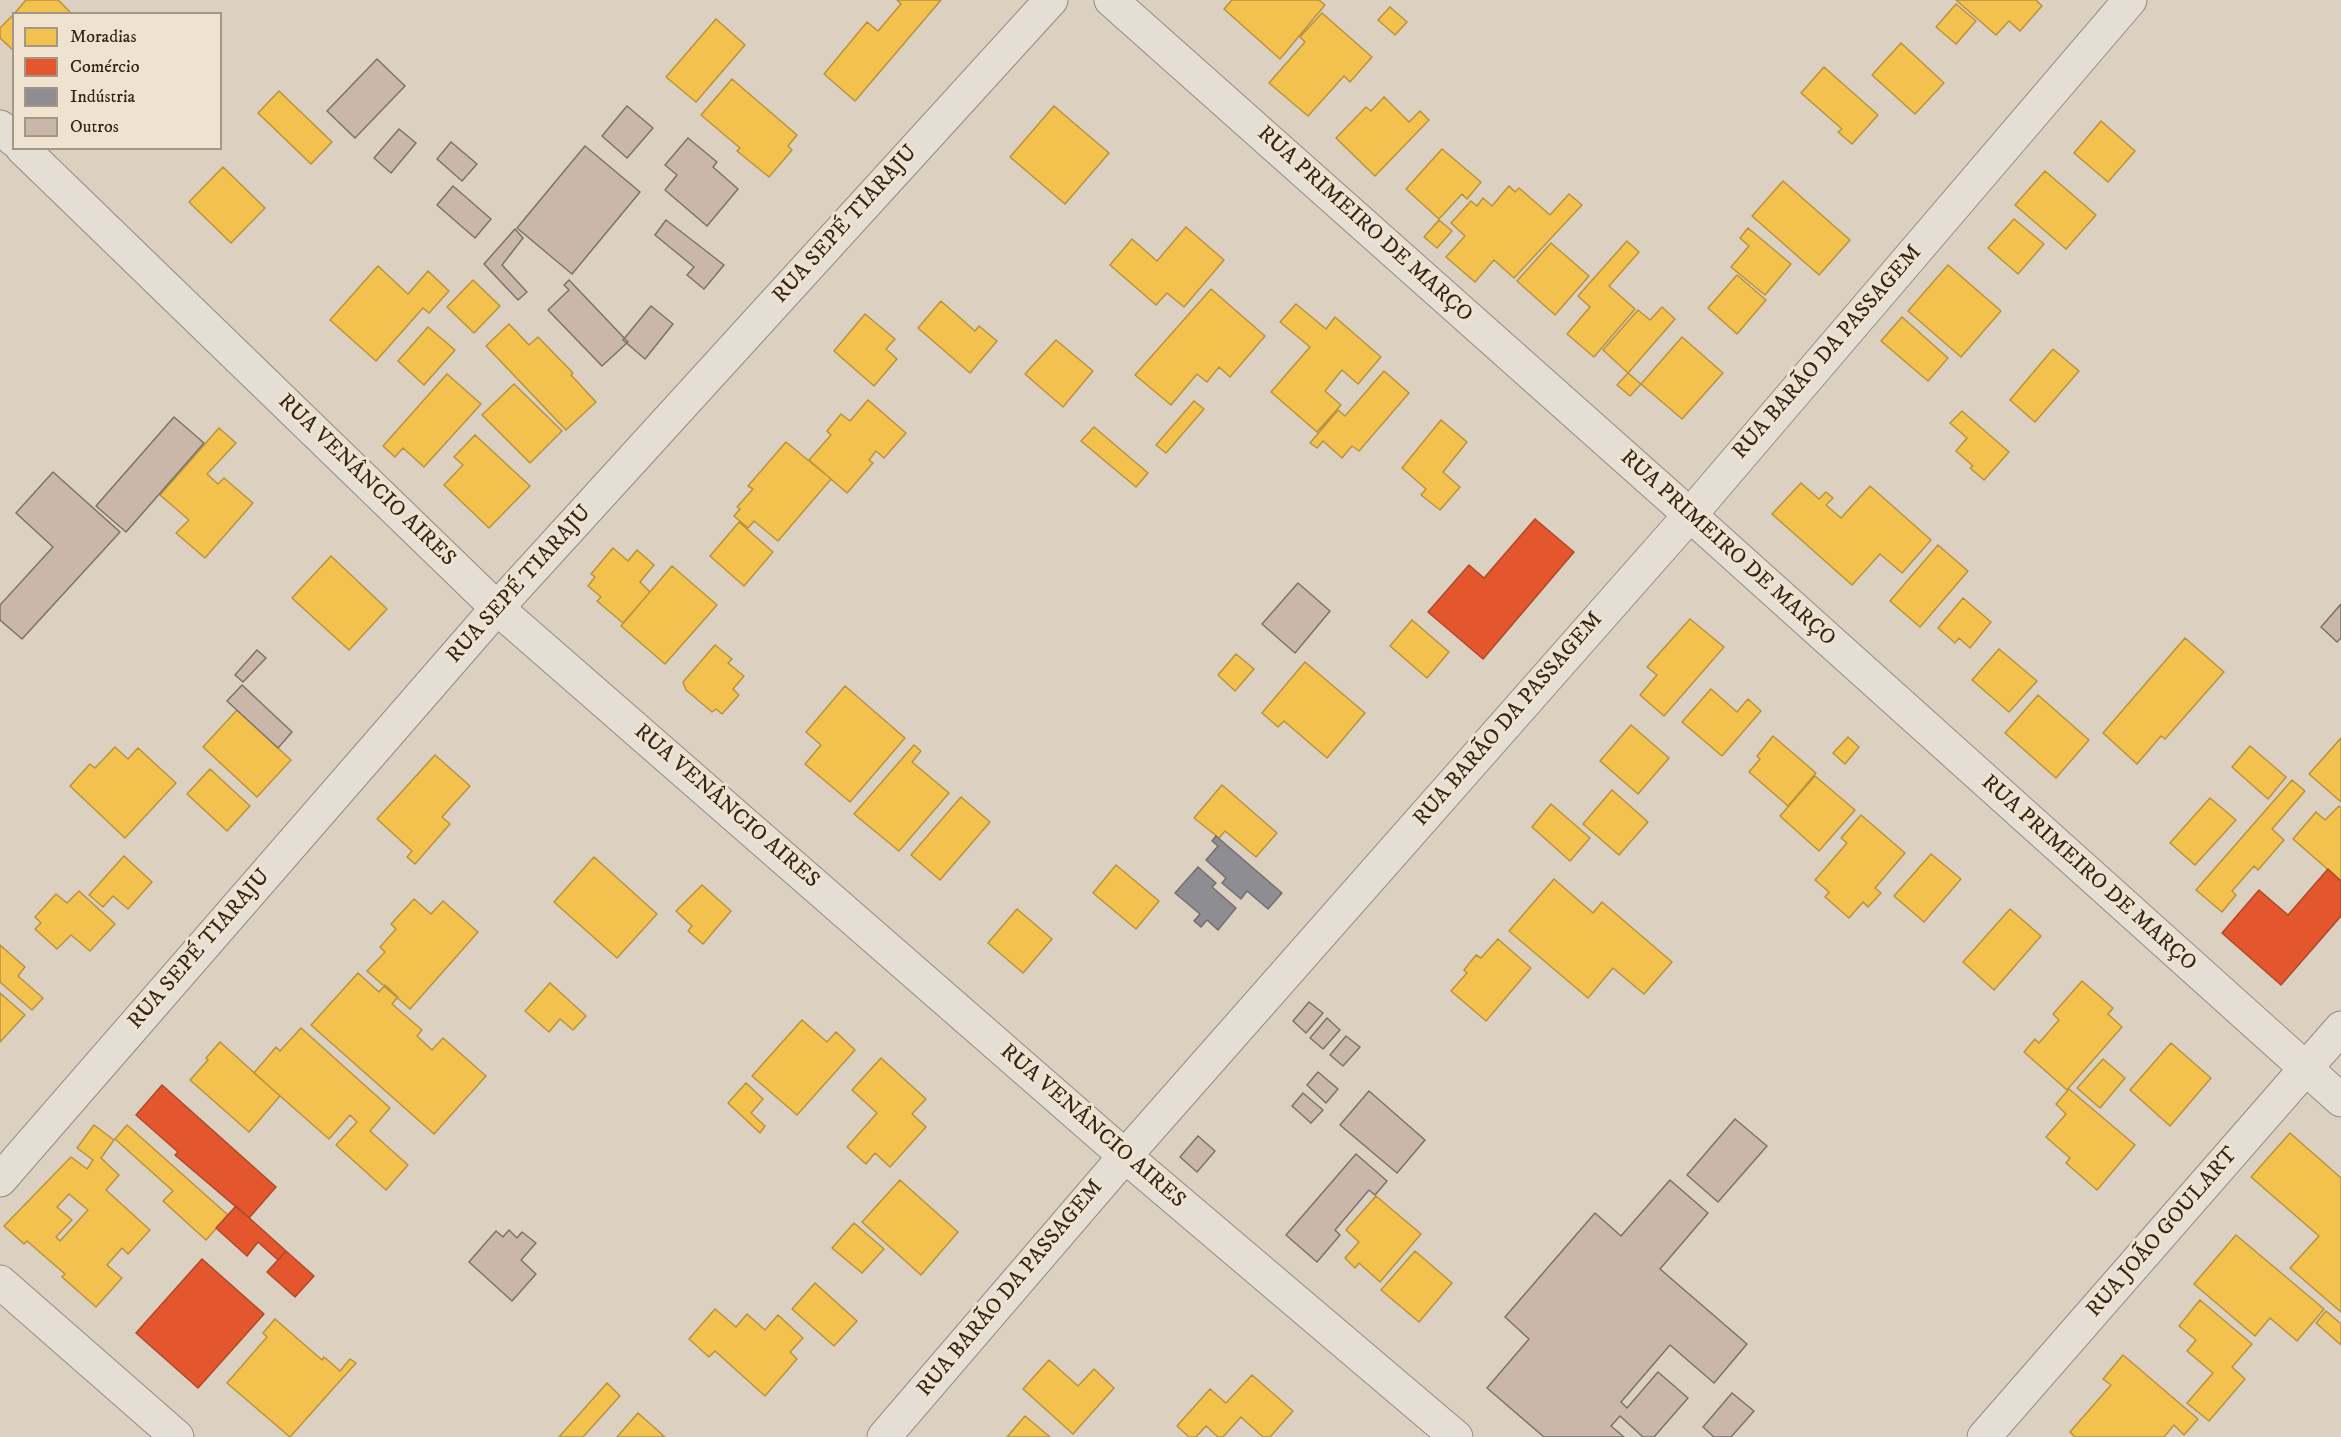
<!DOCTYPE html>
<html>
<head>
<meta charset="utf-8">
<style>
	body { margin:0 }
	#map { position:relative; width:2341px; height:1437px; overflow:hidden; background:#dcd1c0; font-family:"IM FELL DW Pica",serif }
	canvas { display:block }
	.legend { position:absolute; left:12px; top:12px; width:210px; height:138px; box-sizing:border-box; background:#efe3cf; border:2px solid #a49786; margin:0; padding:8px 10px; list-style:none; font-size:18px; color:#342519 }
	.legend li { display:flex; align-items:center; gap:12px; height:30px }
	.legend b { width:30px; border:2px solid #a49786 }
</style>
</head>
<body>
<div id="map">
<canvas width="2341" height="1437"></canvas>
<ul class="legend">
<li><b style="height:16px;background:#f2c14e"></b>Moradias</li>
<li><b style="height:16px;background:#e4572e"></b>Comércio</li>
<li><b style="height:16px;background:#8d8d92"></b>Indústria</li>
<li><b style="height:16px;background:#cab7a9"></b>Outros</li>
</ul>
</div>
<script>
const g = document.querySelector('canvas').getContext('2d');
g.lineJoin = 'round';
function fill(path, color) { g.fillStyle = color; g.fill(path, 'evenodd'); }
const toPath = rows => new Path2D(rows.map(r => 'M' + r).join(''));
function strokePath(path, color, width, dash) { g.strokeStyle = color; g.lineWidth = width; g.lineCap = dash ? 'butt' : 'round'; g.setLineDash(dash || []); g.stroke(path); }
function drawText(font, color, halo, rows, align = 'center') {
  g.font = font + ' "IM FELL DW Pica",serif'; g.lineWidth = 6; g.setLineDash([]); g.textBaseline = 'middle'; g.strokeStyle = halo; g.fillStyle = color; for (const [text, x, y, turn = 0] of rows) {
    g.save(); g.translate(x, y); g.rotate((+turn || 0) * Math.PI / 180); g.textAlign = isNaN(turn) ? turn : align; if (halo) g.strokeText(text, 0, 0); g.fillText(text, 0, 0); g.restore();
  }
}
const homes = toPath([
	[26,0,58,0,72,14,14,14,26,0],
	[897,0,941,0,855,101,824,74,867,22,878,31,901,4,897,0],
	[1232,0,1319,0,1325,5,1280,59,1224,9,1232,0],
	[1956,0,2036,0,2042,6,2020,31,2009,21,1996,35,1956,0],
	[1956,4,1976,21,1956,44,1936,27,1956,4],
	[1390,7,1407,22,1395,35,1378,20,1390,7],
	[1322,13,1372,57,1350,82,1344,76,1308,116,1269,83,1305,42,1300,37,1322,13],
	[14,14,14,51,0,38,0,28,14,14],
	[716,19,745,45,696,102,666,77,716,19],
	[1901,43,1944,83,1915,114,1872,75,1901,43],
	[1824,67,1878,115,1852,144,1838,132,1842,129,1801,93,1824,67],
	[732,79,797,135,788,146,792,150,769,177,737,151,740,148,701,115,732,79],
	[279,91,332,142,311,164,258,113,279,91],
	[1384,97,1409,122,1420,111,1429,120,1375,176,1336,138,1366,107,1371,111,1384,97],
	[1054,106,1109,153,1065,204,1010,157,1054,106],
	[2101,121,2135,151,2108,182,2074,153,2101,121],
	[1442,149,1481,182,1467,199,1462,194,1439,219,1406,189,1442,149],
	[223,167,265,208,231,243,189,202,223,167],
	[2045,171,2096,215,2066,249,2015,205,2045,171],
	[1783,181,1850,240,1819,275,1752,216,1783,181],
	[1509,186,1515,192,1519,188,1550,215,1569,194,1582,205,1514,278,1494,260,1475,282,1446,257,1465,236,1451,223,1471,201,1477,206,1483,198,1492,206,1509,186],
	[2014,219,2044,244,2018,274,1988,248,2014,219],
	[1439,220,1452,231,1437,248,1424,237,1439,220],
	[1186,227,1224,260,1184,307,1167,293,1156,305,1110,265,1132,239,1157,261,1186,227],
	[1748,228,1791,264,1765,295,1731,267,1749,246,1740,238,1748,228],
	[1627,241,1639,252,1609,286,1635,309,1594,357,1567,334,1590,307,1578,296,1627,241],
	[1551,243,1589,276,1555,315,1517,281,1551,243],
	[1948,265,2001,311,1961,357,1908,311,1948,265],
	[378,266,408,294,428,271,449,291,429,313,423,308,376,361,330,320,378,266],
	[1737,275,1766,300,1737,334,1708,308,1737,275],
	[473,280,500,306,474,333,447,307,473,280],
	[1211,289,1265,336,1230,377,1219,367,1207,382,1197,374,1171,405,1135,375,1211,289],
	[941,301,975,331,979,326,997,341,970,373,918,328,941,301],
	[1296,304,1326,329,1335,317,1381,357,1358,384,1342,370,1325,391,1341,405,1317,432,1271,392,1310,347,1280,322,1296,304],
	[1662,307,1675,319,1628,373,1603,350,1638,310,1650,320,1662,307],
	[865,314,895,339,886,349,897,359,874,386,834,351,865,314],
	[1902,317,1948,358,1928,381,1881,341,1902,317],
	[509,324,529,345,538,337,573,373,571,375,596,402,566,430,486,346,509,324],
	[428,327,455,350,424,385,398,361,428,327],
	[1682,337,1723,373,1682,419,1641,384,1682,337],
	[1056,340,1093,371,1063,407,1025,374,1056,340],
	[2053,349,2079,371,2035,422,2010,400,2053,349],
	[1384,371,1409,393,1359,451,1352,446,1342,458,1323,441,1317,448,1310,443,1338,410,1345,416,1384,371],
	[1628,373,1641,384,1630,396,1617,385,1628,373],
	[447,374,481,404,424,467,403,448,395,457,383,446,447,374],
	[514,384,562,431,530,463,482,415,514,384],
	[868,400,906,433,884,458,876,451,869,460,873,463,847,493,809,460,831,435,827,431,841,414,850,421,868,400],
	[1194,401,1204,409,1166,453,1156,445,1194,401],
	[1962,411,2009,452,1984,480,1970,468,1973,466,1956,451,1967,438,1950,423,1962,411],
	[1441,420,1467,442,1443,472,1460,487,1440,510,1421,495,1426,489,1402,468,1441,420],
	[1094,427,1148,473,1136,487,1081,441,1094,427],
	[219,428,236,443,207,474,218,484,224,478,253,503,205,558,176,533,189,520,160,495,219,428],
	[475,435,530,486,489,528,444,485,463,465,454,457,475,435],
	[786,442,831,479,778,541,754,521,748,528,734,516,740,509,737,507,753,489,748,486,786,442],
	[1801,483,1819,499,1826,492,1833,498,1826,505,1841,518,1870,486,1931,540,1902,573,1880,554,1852,585,1772,514,1801,483],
	[739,522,773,552,744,586,710,556,739,522],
	[1938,545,1968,571,1920,627,1890,601,1938,545],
	[613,548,628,561,637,550,654,565,640,582,650,592,623,623,597,601,601,597,588,586,595,577,591,574,613,548],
	[331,556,387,609,349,650,292,598,331,556],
	[672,566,717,605,665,664,621,626,672,566],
	[1963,598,1991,622,1970,648,1959,638,1955,643,1938,628,1963,598],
	[1690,619,1724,647,1664,716,1640,695,1657,675,1647,667,1690,619],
	[1412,620,1449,652,1427,678,1390,646,1412,620],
	[2185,638,2224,672,2165,739,2161,736,2137,764,2103,733,2185,638],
	[715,645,732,659,728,663,744,676,733,689,739,695,722,714,716,709,712,712,686,690,683,682,715,645],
	[1999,649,2037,681,2009,712,1972,680,1999,649],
	[1236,654,1254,669,1235,691,1218,675,1236,654],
	[1305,662,1365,713,1327,758,1284,721,1278,727,1262,713,1305,662],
	[845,686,905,738,850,802,805,764,821,745,806,732,845,686],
	[1711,689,1737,712,1748,699,1761,711,1722,756,1682,722,1711,689],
	[2038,695,2089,740,2056,778,2005,733,2038,695],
	[237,710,291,760,257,797,203,747,237,710],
	[1631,725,1669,758,1638,794,1600,761,1631,725],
	[1773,736,1816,773,1788,806,1749,772,1760,759,1757,756,1773,736],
	[1848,737,1859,747,1845,764,1833,753,1848,737],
	[2341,738,2341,802,2309,774,2341,738],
	[914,745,921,751,912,762,949,793,899,851,854,814,914,745],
	[2250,746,2286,777,2268,799,2232,767,2250,746],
	[115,747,128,759,138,748,176,783,125,838,70,786,90,764,95,768,115,747],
	[435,755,470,786,442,817,450,824,415,864,407,857,412,851,377,819,435,755],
	[210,769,250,806,227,831,187,794,210,769],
	[1815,776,1855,810,1819,851,1780,816,1815,776],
	[2292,780,2305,791,2272,829,2284,840,2258,870,2254,866,2232,891,2236,895,2222,912,2196,890,2292,780],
	[1222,785,1277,833,1256,857,1225,831,1219,838,1194,818,1222,785],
	[1612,790,1648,822,1619,855,1583,824,1612,790],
	[961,797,990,822,940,880,911,855,961,797],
	[2210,798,2236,820,2195,865,2170,843,2210,798],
	[1551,804,1590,838,1570,861,1532,827,1551,804],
	[2339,806,2341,808,2341,881,2293,839,2316,812,2325,820,2339,806],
	[1861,815,1905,853,1875,888,1881,893,1868,907,1863,902,1849,918,1825,897,1829,892,1815,880,1847,843,1841,838,1861,815],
	[1931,854,1961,879,1924,922,1894,896,1931,854],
	[124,856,152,882,128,909,113,896,103,907,89,895,124,856],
	[594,857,657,914,617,958,554,902,594,857],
	[1116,865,1159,901,1136,929,1093,893,1116,865],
	[1554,879,1593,913,1602,902,1672,962,1644,994,1613,968,1588,998,1509,931,1554,879],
	[702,885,731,911,703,944,688,931,692,926,676,911,702,885],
	[79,891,115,924,90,951,71,935,57,949,35,929,41,923,35,917,56,894,67,903,79,891],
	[414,899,431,914,443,901,478,932,410,1009,367,971,385,952,380,947,396,929,391,924,414,899],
	[1017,909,1052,939,1023,973,988,943,1017,909],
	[2010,909,2041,936,1994,990,1963,962,2010,909],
	[1498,939,1531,968,1486,1021,1451,991,1467,973,1464,970,1476,955,1481,958,1498,939],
	[0,945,25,967,18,976,43,998,32,1010,0,982,0,945],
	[358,973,379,992,385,985,398,997,392,1004,422,1030,417,1036,432,1050,443,1038,486,1076,434,1134,311,1025,358,973],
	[2082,981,2113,1008,2108,1014,2122,1027,2067,1090,2024,1052,2035,1039,2039,1043,2059,1020,2053,1014,2082,981],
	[550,983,586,1016,573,1030,560,1019,549,1032,525,1011,550,983],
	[0,993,25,1015,0,1042,0,993],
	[802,1020,827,1042,836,1032,855,1050,797,1115,752,1076,802,1020],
	[301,1028,390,1108,370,1131,408,1165,386,1190,336,1145,357,1122,350,1115,329,1139,254,1073,276,1047,280,1051,301,1028],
	[220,1042,280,1096,249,1132,190,1080,208,1060,206,1058,220,1042],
	[2171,1043,2211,1078,2170,1126,2130,1090,2171,1043],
	[881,1058,926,1099,912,1114,926,1127,890,1167,875,1153,866,1164,847,1147,877,1113,852,1090,881,1058],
	[2103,1059,2125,1078,2100,1108,2077,1088,2103,1059],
	[746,1083,763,1099,751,1113,765,1126,760,1133,728,1103,746,1083],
	[2069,1089,2135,1145,2097,1190,2066,1163,2070,1158,2046,1137,2066,1114,2056,1104,2069,1089],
	[94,1125,114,1140,101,1158,119,1175,106,1190,150,1230,128,1254,122,1248,107,1265,122,1278,96,1307,62,1277,65,1274,27,1241,24,1244,4,1226,71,1157,87,1169,93,1160,77,1148,94,1125],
	[69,1194,88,1210,60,1241,56,1237,72,1220,57,1207,69,1194],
	[127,1125,228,1215,206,1240,163,1201,173,1191,115,1139,127,1125],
	[2290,1133,2341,1178,2341,1312,2290,1268,2319,1236,2251,1177,2290,1133],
	[900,1180,958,1232,921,1275,862,1222,900,1180],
	[1376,1196,1421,1234,1380,1282,1359,1263,1355,1268,1345,1258,1359,1242,1346,1230,1376,1196],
	[854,1223,884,1249,862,1273,832,1248,854,1223],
	[2236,1235,2324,1309,2297,1341,2270,1318,2255,1336,2194,1284,2236,1235],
	[1415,1251,1452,1283,1419,1322,1381,1290,1415,1251],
	[815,1283,857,1321,834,1346,792,1309,815,1283],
	[2200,1300,2252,1344,2232,1367,2245,1379,2209,1421,2187,1403,2213,1373,2187,1351,2196,1340,2179,1326,2200,1300],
	[715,1309,736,1327,747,1314,765,1330,778,1315,803,1338,790,1352,797,1359,765,1396,715,1351,709,1357,689,1339,715,1309],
	[2326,1311,2341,1324,2341,1345,2316,1323,2326,1311],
	[275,1319,322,1360,324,1357,340,1371,350,1359,356,1363,290,1437,227,1383,267,1337,263,1333,275,1319],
	[2123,1355,2198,1419,2184,1435,2174,1425,2164,1437,2075,1437,2070,1432,2111,1385,2103,1379,2123,1355],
	[1049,1360,1078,1386,1094,1369,1114,1388,1073,1434,1023,1389,1049,1360],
	[1252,1375,1293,1411,1270,1437,1263,1437,1241,1417,1223,1437,1218,1437,1206,1426,1196,1437,1189,1437,1177,1426,1210,1389,1226,1403,1252,1375],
	[607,1383,620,1396,583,1437,559,1437,607,1383],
	[638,1413,665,1437,617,1437,638,1413],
	[1025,1416,1050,1437,1007,1437,1025,1416]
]);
const shops = toPath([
	[1535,519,1574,552,1483,659,1428,612,1469,565,1484,578,1535,519],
	[2328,869,2341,881,2341,916,2281,985,2222,933,2259,890,2288,915,2328,869],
	[162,1085,276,1187,249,1218,175,1155,178,1152,136,1115,162,1085],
	[236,1206,286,1251,278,1260,258,1242,247,1256,216,1228,236,1206],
	[286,1251,314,1276,295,1297,267,1272,286,1251],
	[202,1259,264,1314,198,1388,136,1333,202,1259]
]);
const industry = toPath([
	[1216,836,1282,893,1268,909,1247,891,1241,899,1222,883,1226,878,1206,860,1218,846,1212,841,1216,836],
	[1198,867,1216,883,1212,887,1236,908,1218,930,1207,920,1201,927,1194,921,1200,914,1175,893,1198,867]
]);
const building = toPath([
	[377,59,405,86,355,138,327,111,377,59],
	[627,106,653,128,627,158,602,136,627,106],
	[399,129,416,143,391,173,374,158,399,129],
	[688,138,717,162,713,167,738,189,707,226,665,190,677,175,665,165,688,138],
	[451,142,477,164,462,181,437,159,451,142],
	[585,146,640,192,572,274,517,228,585,146],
	[453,186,491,219,475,238,437,205,453,186],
	[666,220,724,265,704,289,687,275,694,267,655,235,666,220],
	[515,229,523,238,502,265,527,292,518,300,484,264,515,229],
	[569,280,628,342,602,366,548,310,569,290,564,285,569,280],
	[651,306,673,324,645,359,623,340,651,306],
	[174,417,204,443,126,532,96,506,174,417],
	[53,472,120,532,22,639,0,620,0,605,53,547,16,513,53,472],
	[1298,583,1330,611,1295,653,1262,624,1298,583],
	[2341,604,2341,638,2337,642,2321,627,2341,604],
	[257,650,266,658,243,682,235,675,257,650],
	[242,685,292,732,278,748,227,701,242,685],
	[1309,1002,1323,1013,1306,1033,1293,1021,1309,1002],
	[1327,1018,1340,1030,1323,1049,1310,1038,1327,1018],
	[1346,1036,1360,1047,1343,1066,1330,1055,1346,1036],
	[1318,1072,1338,1089,1326,1103,1307,1085,1318,1072],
	[1369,1091,1425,1140,1397,1173,1340,1125,1369,1091],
	[1303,1093,1323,1110,1311,1123,1292,1106,1303,1093],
	[1735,1119,1767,1146,1718,1202,1687,1175,1735,1119],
	[1198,1136,1215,1151,1197,1172,1180,1157,1198,1136],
	[1356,1154,1387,1181,1375,1195,1369,1190,1335,1230,1340,1235,1317,1262,1286,1235,1356,1154],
	[1670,1180,1708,1213,1660,1269,1747,1344,1714,1383,1670,1345,1621,1402,1627,1408,1658,1372,1688,1398,1654,1437,1643,1437,1620,1416,1611,1426,1624,1437,1544,1437,1487,1388,1529,1339,1505,1317,1595,1213,1621,1236,1670,1180],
	[509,1230,517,1238,522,1232,536,1243,521,1260,536,1274,512,1301,469,1262,496,1231,503,1237,509,1230],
	[1732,1393,1754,1411,1731,1437,1714,1437,1703,1427,1732,1393]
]);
const minor = toPath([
	[1111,0,1690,515,2341,1100],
	[0,1180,497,608,1051,0],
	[884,1437,1125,1156,1690,515,2130,0]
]);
const tertiary = toPath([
	[0,127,14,140],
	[22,148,497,608,1125,1156,1456,1437],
	[0,1282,177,1437],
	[1984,1437,2341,1028]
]);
const streetNames = [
	["RUA SEPÉ TIARAJU",846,225,-48],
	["RUA PRIMEIRO DE MARÇO",1364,225,42],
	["RUA BARÃO DA PASSAGEM",1828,353,-49],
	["RUA VENÂNCIO AIRES",366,481,44],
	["RUA PRIMEIRO DE MARÇO",1727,549,42],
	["RUA SEPÉ TIARAJU",520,585,-48],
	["RUA BARÃO DA PASSAGEM",1509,720,-49],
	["RUA VENÂNCIO AIRES",726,807,41],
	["RUA PRIMEIRO DE MARÇO",2088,874,42],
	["RUA SEPÉ TIARAJU",200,950,-49],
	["RUA VENÂNCIO AIRES",1092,1127,41],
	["RUA JOÃO GOULART",2163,1233,-49],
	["RUA BARÃO DA PASSAGEM",1011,1289,-50]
];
fill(homes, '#f2c14e');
strokePath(homes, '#b9923e', 1.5);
fill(shops, '#e4572e');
strokePath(shops, '#af4828', 1.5);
fill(industry, '#8d8d92');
strokePath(industry, '#726e6e', 1.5);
fill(building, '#cab7a9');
strokePath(building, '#7b7369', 1.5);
strokePath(minor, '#928b80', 35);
strokePath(tertiary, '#928b80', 35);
strokePath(minor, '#e4ded5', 33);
strokePath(tertiary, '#e4ded5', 33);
drawText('22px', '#342519', '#efe3cf', streetNames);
</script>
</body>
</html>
